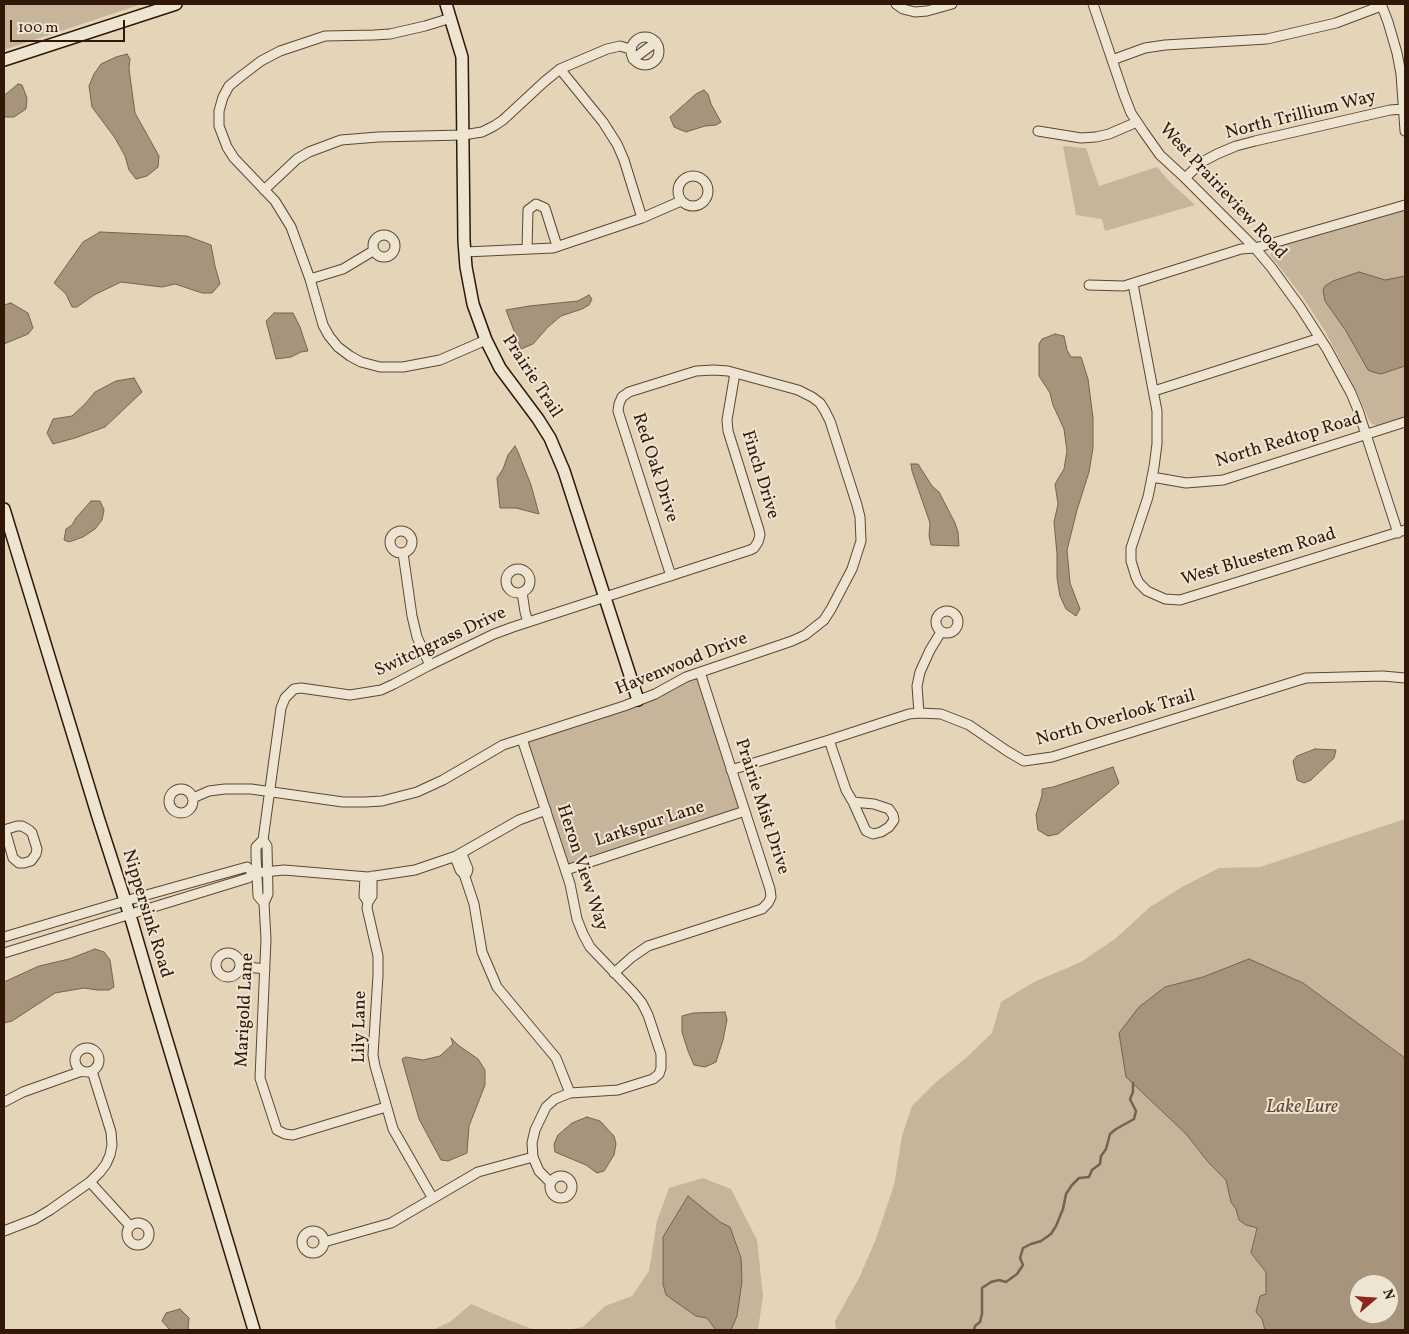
<!DOCTYPE html>
<html>
<head>
<meta charset="utf-8">
<style>
	body { margin:0 }
	#map { position:relative; width:1409px; height:1334px; overflow:hidden; background:#e4d5b8; font-family:Vollkorn,serif }
	canvas { display:block }
	.frame { position:absolute; inset:0; border:5px solid #311707; pointer-events:none }
	.north { position:absolute; left:1349px; top:1274px; width:50px; height:50px; box-sizing:border-box; background:#ede4d1; border:1px solid #a29280; border-radius:50%; rotate:72deg; font-size:14px; font-weight:700; line-height:20px; text-align:center; color:#311707 }
	.north::after { content:''; display:block; margin:auto; width:18px; height:22px; background:#8f2418; clip-path:polygon(50% 0,100% 100%,50% 72%,0 100%) }
	.scale { position:absolute; left:10px; top:20px; width:115px; height:22px; box-sizing:border-box; border:2px solid #311707; border-top:0; padding-left:6px; font-size:15px; line-height:18px; white-space:nowrap; color:#311707; -webkit-text-stroke:4px #ede4d1; paint-order:stroke }
</style>
</head>
<body>
<div id="map">
<canvas width="1409" height="1334"></canvas>
<div class="frame"></div>
<div class="north">N</div>
<div class="scale">100 m</div>
</div>
<script>
const g = document.querySelector('canvas').getContext('2d');
g.lineJoin = 'round';
function fill(path, color) { g.fillStyle = color; g.fill(path, 'evenodd'); }
const toPath = rows => new Path2D(rows.map(r => 'M' + r).join(''));
function strokePath(path, color, width, dash) { g.strokeStyle = color; g.lineWidth = width; g.lineCap = dash ? 'butt' : 'round'; g.setLineDash(dash || []); g.stroke(path); }
function drawText(font, color, halo, rows, align = 'center') {
  g.font = font + ' Vollkorn,serif'; g.lineWidth = 4; g.setLineDash([]); g.textBaseline = 'middle'; g.strokeStyle = halo; g.fillStyle = color; for (const [text, x, y, turn = 0] of rows) {
    g.save(); g.translate(x, y); g.rotate((+turn || 0) * Math.PI / 180); g.textAlign = isNaN(turn) ? turn : align; if (halo) g.strokeText(text, 0, 0); g.fillText(text, 0, 0); g.restore();
  }
}
const green = toPath([
	[4,4,142,4,4,50],
	[1063,146,1086,148,1099,186,1157,167,1169,181,1195,205,1105,231,1102,219,1076,215],
	[1405,208,1405,417,1382,425,1376,425,1372,424,1369,420,1357,392,1325,331,1302,296,1270,255,1273,249,1277,246],
	[697,677,739,808,567,865,528,741,639,705],
	[1405,819,1405,1058,1382,1040,1203,977,1165,987,1126,1077,1186,1134,1209,1163,1226,1180,1231,1202,1236,1209,1239,1220,1246,1225,1257,1228,1251,1253,1266,1272,1266,1294,1262,1319,1265,1330,836,1330,835,1321,859,1278,876,1239,894,1185,902,1136,912,1106,935,1083,966,1058,992,1033,1001,1002,1034,982,1081,962,1115,939,1150,907,1182,887,1219,868,1260,867],
	[703,1178,731,1189,757,1240,763,1296,758,1330,567,1330,583,1327,605,1306,632,1296,649,1271,657,1221,669,1188],
	[471,1304,506,1319,535,1330,432,1330,450,1322]
]);
const water = toPath([
	[127,54,130,59,129,69,135,113,159,156,158,167,147,176,136,179,129,170,125,156,115,138,92,107,89,86,94,74,101,64,116,57,127,54],
	[18,84,22,85,27,98,26,109,14,117,4,117,4,95,6,94,18,84],
	[704,90,708,94,711,104,721,122,716,125,705,126,686,132,674,127,670,117,696,94,704,90],
	[100,232,187,236,211,245,215,266,220,284,212,293,202,293,175,284,162,287,121,282,94,295,77,307,72,307,66,294,54,283,83,242,100,232],
	[1359,272,1385,280,1405,276,1405,366,1381,374,1373,372,1368,370,1346,331,1325,301,1323,290,1325,286,1333,281,1359,272],
	[589,295,592,299,589,305,582,309,561,316,548,327,533,344,521,349,506,310,529,306,578,301,589,295],
	[11,303,28,313,33,328,28,334,4,344,4,305,11,303],
	[274,313,293,313,300,327,308,351,301,352,291,357,276,359,266,321,274,313],
	[1055,334,1064,336,1067,350,1071,357,1081,357,1088,379,1093,418,1093,448,1089,472,1077,510,1067,550,1070,583,1080,609,1076,616,1066,609,1060,596,1057,578,1057,554,1054,522,1058,504,1055,484,1064,469,1067,451,1064,429,1053,405,1050,393,1039,376,1039,344,1042,339,1055,334],
	[134,378,142,392,105,427,75,438,53,444,47,433,53,419,72,416,85,404,95,392,116,381,134,378],
	[515,446,518,452,531,485,539,514,516,508,500,508,497,478,503,469,508,455,515,446],
	[911,464,918,464,932,486,939,492,955,523,958,532,959,546,931,545,929,536,930,523,912,471,911,464],
	[91,501,100,501,104,510,102,520,95,529,83,537,69,542,64,540,66,529,72,525,76,518,91,501],
	[1315,749,1336,750,1334,758,1311,780,1304,783,1297,780,1293,761,1297,756,1315,749],
	[1113,767,1119,783,1116,786,1058,834,1048,836,1038,830,1036,815,1042,795,1042,789,1053,787,1113,767],
	[95,949,104,952,110,960,114,987,109,990,97,990,84,988,55,993,12,1021,4,1023,4,982,39,966,69,959,95,949],
	[1249,959,1303,983,1405,1058,1405,1330,1265,1330,1262,1319,1256,1312,1260,1296,1266,1294,1266,1272,1251,1253,1257,1228,1246,1225,1239,1220,1236,1209,1231,1202,1226,1180,1209,1163,1186,1134,1126,1077,1119,1033,1139,1007,1165,987,1203,977,1249,959],
	[1359,1284,1389,1284,1389,1314,1359,1314,1359,1284],
	[725,1012,727,1020,723,1040,716,1062,705,1067,694,1065,688,1051,682,1032,682,1016,693,1013,725,1012],
	[451,1038,458,1045,478,1059,485,1070,485,1085,469,1126,467,1153,448,1161,441,1160,419,1119,402,1059,406,1057,423,1060,440,1056,453,1044,451,1038],
	[587,1117,600,1121,614,1136,616,1144,614,1155,604,1171,597,1173,586,1165,555,1152,554,1144,558,1135,572,1123,587,1117],
	[688,1196,720,1222,730,1227,741,1258,742,1281,737,1316,731,1330,716,1330,707,1318,696,1316,666,1295,663,1284,663,1237,688,1196],
	[180,1309,189,1318,188,1330,170,1330,162,1321,166,1313,180,1309]
]);
const stream = toPath([
	[974,1330,975,1326,980,1322,982,1314,982,1288,991,1282,999,1280,1006,1282,1017,1274,1023,1265,1020,1258,1023,1248,1031,1244,1041,1241,1051,1234,1056,1226,1063,1209,1066,1194,1072,1185,1079,1178,1089,1177,1092,1170,1100,1164,1101,1156,1106,1149,1110,1134,1116,1129,1134,1119,1136,1111,1130,1099,1133,1092,1133,1083]
]);
const street = toPath([
	[896,4,903,9,915,12,927,11,952,4],
	[1093,4,1124,95,1131,113,1143,131,1160,155,1185,178,1255,248,1271,267,1300,307,1327,349,1351,393,1358,410,1398,533],
	[1381,4,1388,22,1397,53,1401,74,1405,131],
	[451,18,425,26,390,34,374,35,325,36,280,51,261,61,240,77,229,86,223,97,219,111,219,126,227,147,234,158,275,201,291,227,310,279,323,325,329,336,338,347,350,356,361,362,380,367,403,367,440,360,486,340],
	'631 51a14 14 0 1 1 28 0a14 14 0 1 1-28 0Z',
	[633,59,656,42],
	[1112,60,1145,48,1165,45,1267,39,1336,23,1381,6],
	[560,69,603,122,617,144,624,160,642,218],
	[1038,131,1081,138,1096,137,1109,134,1137,122],
	'678 191a15 15 0 1 1 30 0a15 15 0 1 1-30 0Z',
	[1185,178,1202,162,1217,154,1236,146,1255,141,1390,110,1403,109],
	[264,190,297,159,309,152,341,140,378,137,463,135,482,132,494,126,503,120,544,82,560,69,607,49,620,46,630,49],
	'373 246a11 11 0 1 1 22 0a11 11 0 1 1-22 0Z',
	[527,249,528,210,536,204,545,208,557,246],
	[465,252,553,248,642,218,681,201],
	[310,279,343,269,373,251],
	[1133,284,1157,411,1157,444,1154,467,1148,497,1131,548,1131,561,1136,577,1139,583,1147,591,1165,599,1180,600,1405,530],
	[1089,285,1124,286,1241,249,1255,248,1266,245,1405,205],
	[1154,391,1320,338],
	[1152,477,1186,483,1223,480,1405,422],
	'390 542a11 11 0 1 1 22 0a11 11 0 1 1-22 0Z',
	[403,553,412,616,417,637,430,665],
	'506 581a12 12 0 1 1 24 0a12 12 0 1 1-24 0Z',
	[522,592,525,612,528,622],
	'936 622a11 11 0 1 1 22 0a11 11 0 1 1-22 0Z',
	[919,713,917,686,920,672,930,650,941,632],
	[522,739,570,884,577,919,583,934,590,947,633,992,642,1003,648,1015,661,1054,661,1068,659,1074,653,1079,618,1090,570,1093,555,1099,546,1107,535,1130,532,1143,533,1157,539,1171,551,1183],
	[829,740,846,790,853,802],
	[731,770,829,740,909,714,919,713,941,714,969,725,1007,751,1024,761,1052,757,1306,678,1383,676,1405,678],
	'169 801a12 12 0 1 1 24 0a12 12 0 1 1-24 0Z',
	[193,798,209,791,225,789,251,789,343,802,365,802,382,801,417,792,443,780,503,745,624,706,655,694,686,677,792,641,805,635,824,620,831,609,852,569,861,541,860,517,857,505,830,421,825,411,820,403,812,397,798,390,728,371,714,370,696,371,629,392,622,397,619,404,618,411,671,576],
	[853,802,874,804,889,809,893,815,894,820,889,827,881,832,873,834,866,831,853,802],
	[4,830,17,826,22,826,29,830,32,833,37,849,36,854,31,861,24,863,19,863,13,858,5,830],
	[263,840,281,708,285,698,294,689,301,688,350,695,381,690,394,684,430,665,494,634,513,627,750,550,754,548,758,542,760,535,759,530,728,431,727,420,735,373],
	[263,840,256,847,256,856,258,896,264,903,266,939,260,1078,277,1130,285,1134,293,1135,386,1107],
	[263,840,267,846,268,894,264,903],
	[462,854,468,869,467,873,464,874],
	[455,857,460,870,464,874,474,904,482,952,497,987,556,1058,570,1093],
	[566,870,745,811],
	[254,873,284,870,368,877,415,870,456,856,519,820,546,810],
	[372,876,372,896,368,902,367,908,378,956,378,975,373,1055,375,1066,393,1129,432,1197],
	[365,877,364,896,368,902],
	[4,937,125,901,247,867,254,873],
	[4,953,248,878,254,873],
	'216 965a12 12 0 1 1 24 0a12 12 0 1 1-24 0Z',
	[240,966,265,969],
	[614,973,632,957,648,946,762,909,768,903,771,897,770,889,700,672],
	'75 1060a12 12 0 1 1 24 0a12 12 0 1 1-24 0Z',
	[4,1102,23,1092,82,1071],
	'550 1187a11 11 0 1 1 22 0a11 11 0 1 1-22 0Z',
	[90,1182,130,1226],
	'127 1234a11 11 0 1 1 22 0a11 11 0 1 1-22 0Z',
	[4,1231,35,1219,50,1210,90,1182,100,1172,106,1164,110,1155,112,1145,111,1132,92,1071],
	'302 1242a11 11 0 1 1 22 0a11 11 0 1 1-22 0Z',
	[324,1242,391,1223,478,1172,533,1157]
]);
const secondary = toPath([
	[446,4,462,57,464,241,466,267,473,304,486,340,500,368,538,419,550,438,564,471,638,700],
	[4,60,176,4],
	[4,509,98,817,132,922,155,1001,254,1330]
]);
const streetNames = [
	["North Trillium Way",1301,116,-14],
	["West Prairieview Road",1222,192,47],
	["Prairie Trail",531,377,57],
	["North Redtop Road",1289,441,-17],
	["Red Oak Drive",654,468,72],
	["Finch Drive",759,475,73],
	["West Bluestem Road",1259,558,-17],
	["Switchgrass Drive",441,643,-25],
	["Havenwood Drive",682,665,-22],
	["North Overlook Trail",1116,719,-16],
	["Prairie Mist Drive",761,807,72],
	["Larkspur Lane",650,825,-18],
	["Heron View Way",581,868,72],
	["Nippersink Road",146,914,73],
	["Marigold Lane",246,1010,-87],
	["Lily Lane",361,1027,-89]
];
const waterNames = [
	["Lake Lure",1302,1109]
];
fill(green, '#c6b59a');
fill(water, '#a7947c');
strokePath(water, '#78624d', 1);
strokePath(stream, '#78624d', 2.5);
strokePath(street, '#5e4633', 11);
strokePath(secondary, '#311707', 14);
strokePath(street, '#ede4d1', 9);
strokePath(secondary, '#ede4d1', 11);
drawText('18px', '#311707', '#ede4d1', streetNames);
drawText('italic 19px', '#604936', '#ede4d1', waterNames);
</script>
</body>
</html>
